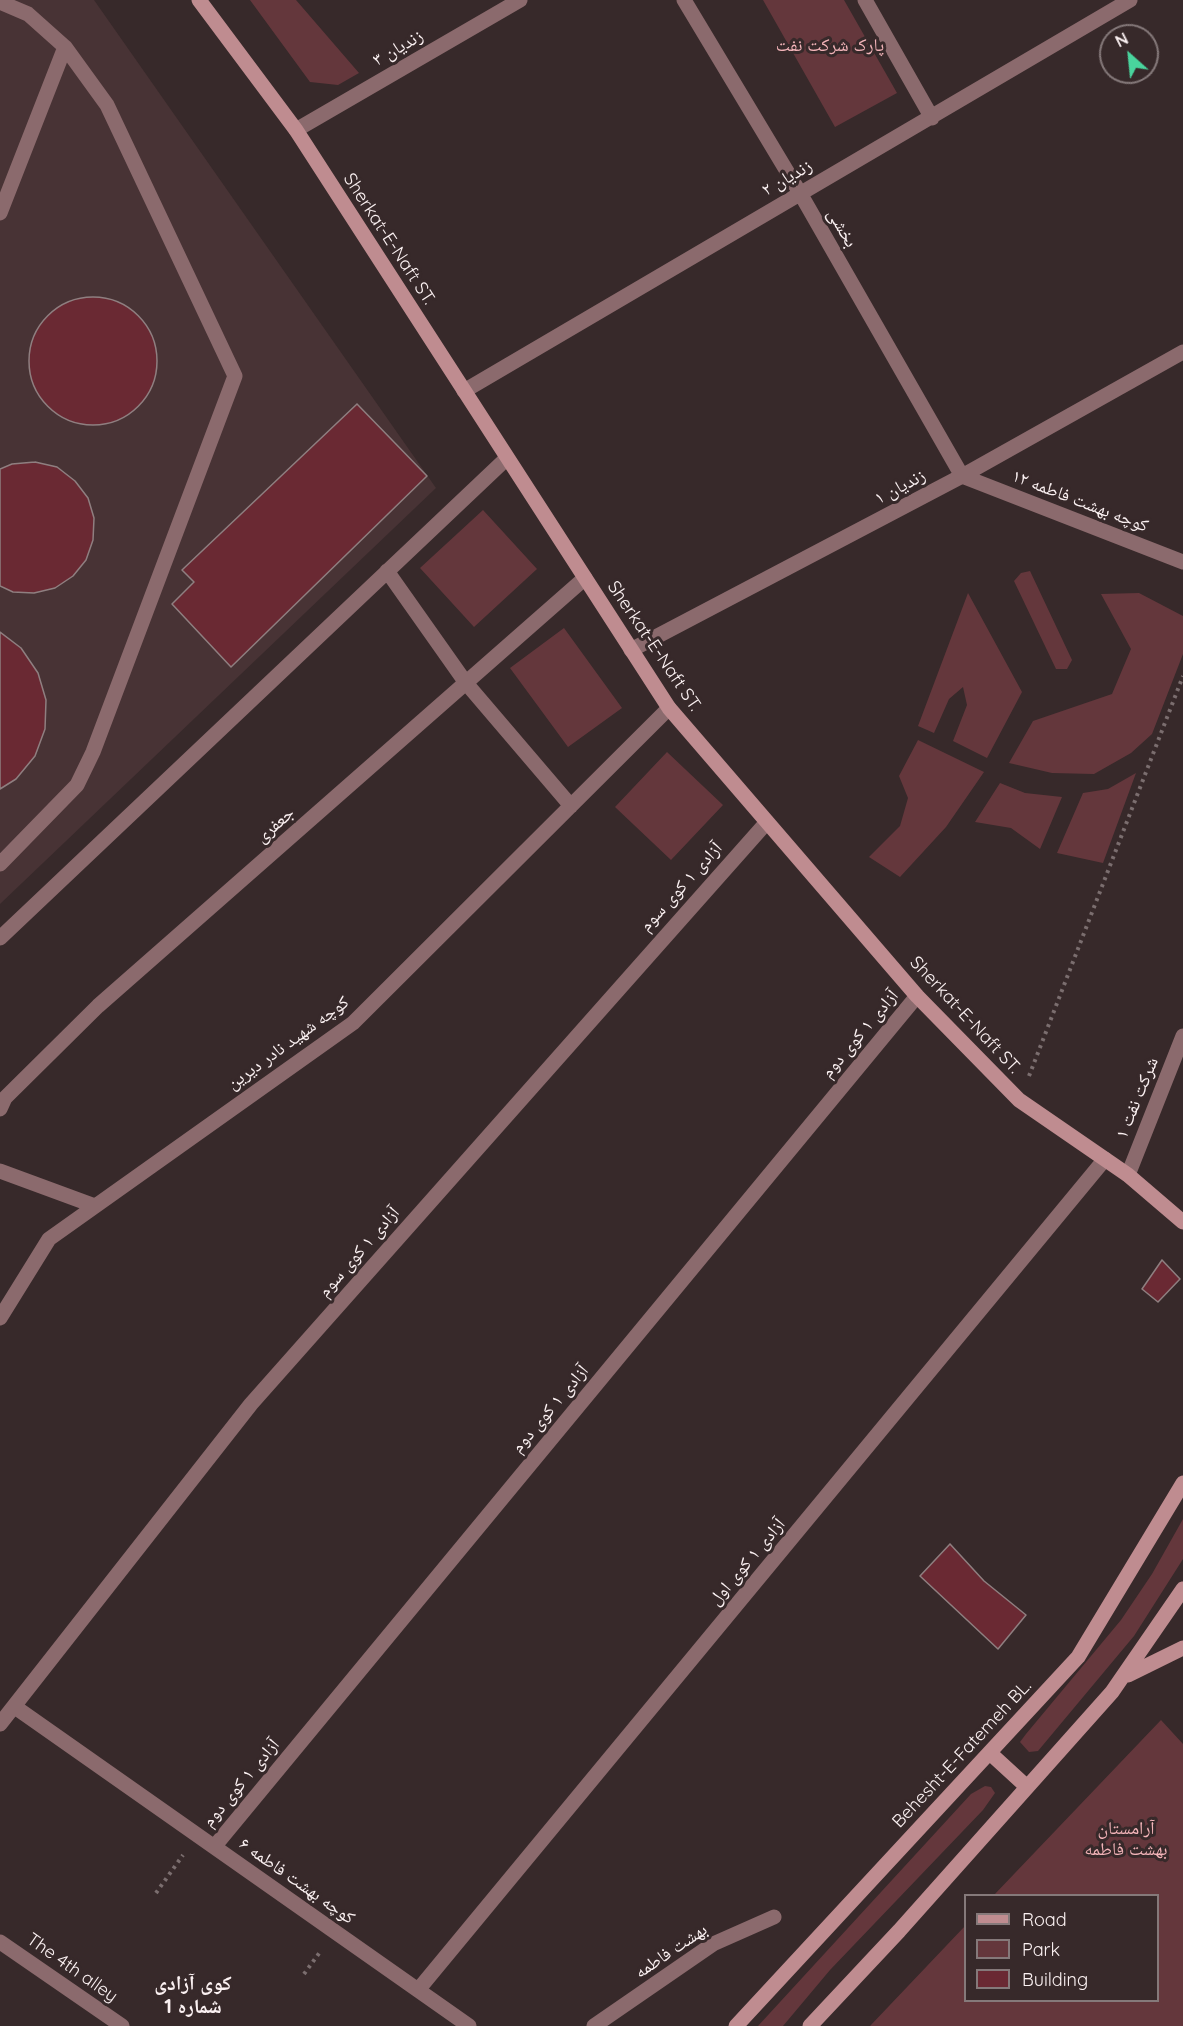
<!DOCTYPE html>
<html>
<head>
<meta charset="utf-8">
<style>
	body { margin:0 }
	#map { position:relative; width:1183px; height:2026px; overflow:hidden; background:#37292a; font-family:Quicksand,sans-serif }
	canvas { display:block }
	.legend { position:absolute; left:964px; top:1894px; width:195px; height:108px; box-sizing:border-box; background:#37292a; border:2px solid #85797a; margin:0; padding:8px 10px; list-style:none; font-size:18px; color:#fbf1f2 }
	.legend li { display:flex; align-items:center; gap:12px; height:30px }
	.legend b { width:30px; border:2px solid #85797a }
	.north { position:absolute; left:1099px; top:24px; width:60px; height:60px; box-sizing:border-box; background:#37292a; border:2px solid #85797a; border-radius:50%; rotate:333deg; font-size:16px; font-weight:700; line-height:24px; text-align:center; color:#fbf1f2 }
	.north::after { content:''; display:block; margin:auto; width:21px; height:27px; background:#49d49d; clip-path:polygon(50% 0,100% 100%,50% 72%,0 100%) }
</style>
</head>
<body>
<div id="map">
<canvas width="1183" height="2026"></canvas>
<ul class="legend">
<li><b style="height:8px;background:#bf8c90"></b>Road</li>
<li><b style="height:16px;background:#64373c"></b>Park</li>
<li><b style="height:16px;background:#6a2933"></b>Building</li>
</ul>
<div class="north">N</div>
</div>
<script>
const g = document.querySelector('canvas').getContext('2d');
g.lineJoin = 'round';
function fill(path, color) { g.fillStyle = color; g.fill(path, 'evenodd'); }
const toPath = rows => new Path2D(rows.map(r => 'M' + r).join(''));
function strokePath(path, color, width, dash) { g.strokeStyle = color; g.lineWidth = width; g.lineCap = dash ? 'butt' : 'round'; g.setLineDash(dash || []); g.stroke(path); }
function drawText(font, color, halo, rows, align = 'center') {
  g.font = font + ' Quicksand,"Noto Naskh Arabic",sans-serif'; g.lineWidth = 6; g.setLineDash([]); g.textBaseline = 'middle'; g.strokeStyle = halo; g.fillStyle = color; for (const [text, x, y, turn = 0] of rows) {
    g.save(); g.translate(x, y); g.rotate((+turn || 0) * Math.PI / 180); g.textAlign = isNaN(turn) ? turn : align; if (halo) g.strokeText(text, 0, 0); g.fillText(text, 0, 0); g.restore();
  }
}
const built = toPath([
	[0,0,94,0,436,488,0,904]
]);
const green = toPath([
	[250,0,296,0,359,73,338,85,310,82],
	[763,0,844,0,897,93,835,127],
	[483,510,537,569,474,627,420,568],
	[1030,571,1072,660,1067,669,1056,669,1014,581,1021,573],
	[968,593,1022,692,987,758,953,741,967,705,963,687,949,699,934,733,918,726],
	[1139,593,1183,616,1183,654,1152,734,1131,753,1094,774,1052,773,1009,763,1033,721,1112,694,1131,649,1101,594],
	[564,628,622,708,568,747,510,668],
	[918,740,984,772,946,827,900,877,869,857,900,826,908,798,899,776],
	[667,752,723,805,671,860,615,807],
	[1136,773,1103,863,1057,853,1083,793,1108,789],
	[1000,783,1025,793,1062,797,1040,849,1011,828,975,822],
	[1183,1519,1183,1559,1134,1636,1038,1751,1029,1752,1020,1742,1026,1734,1121,1620,1152,1574],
	[1161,1720,1183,1744,1183,2026,870,2026,965,1926,966,2000,1158,2000,1158,1896,994,1895],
	[985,1786,991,1787,995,1793,983,1810,830,1970,783,2026,758,2026,971,1794]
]);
const building = toPath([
	'29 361a64 64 0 1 1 128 0a64 64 0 1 1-128 0Z',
	[357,404,427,476,231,667,172,604,194,582,182,570,357,404],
	[35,462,57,467,75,481,88,498,94,518,93,540,86,560,73,576,55,588,34,593,13,592,0,586,0,469,12,464,35,462],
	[0,632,21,648,38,673,46,700,45,729,35,756,16,779,0,789,0,632],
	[1162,1260,1180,1279,1158,1302,1142,1289,1162,1260],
	[950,1544,984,1581,1026,1615,998,1649,920,1576,950,1544]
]);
const path = toPath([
	[1029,1076,1183,676],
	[156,1893,183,1855],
	[304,1974,320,1952]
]);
const lane = toPath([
	[0,2,28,14,65,47,107,105,235,376,93,752,77,785,0,864],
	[0,213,65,47]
]);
const street = toPath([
	[684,0,800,193,962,476],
	[865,0,932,118],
	[296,130,520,0],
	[464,391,1130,0],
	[962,476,1183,562],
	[387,571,466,683,571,806],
	[631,650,962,476,1183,352],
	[0,938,507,458],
	[0,1109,5,1098,98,1006,585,578],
	[0,1171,95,1206],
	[1128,1175,1183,1036],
	[0,1318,49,1239,353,1023,669,708],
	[15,1707,469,2026],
	[0,1724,251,1404,767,822],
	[214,1847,917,996],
	[0,1942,122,2026],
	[418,1990,1105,1159],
	[594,2026,713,1944,774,1917]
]);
const secondary = toPath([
	[199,0,296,130,669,708,917,996,1019,1100,1128,1175,1183,1222],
	[1128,1675,1183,1648],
	[991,1754,1027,1787],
	[736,2026,1078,1657,1183,1483],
	[810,2026,899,1931,1112,1692,1183,1589]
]);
const parkNames = [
	["پارک شرکت نفت",830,46],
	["آرامستان",1126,1829],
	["بهشت فاطمه",1126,1850]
];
const streetNames = [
	["زندیان ۳",398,48,-30],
	["زندیان ۲",787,178,-30],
	["بخشی",842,228,60],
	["Sherkat-E-Naft ST.",389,239,57],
	["زندیان ۱",900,487,-28],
	["کوچه بهشت فاطمه ۱۲",1080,501,21],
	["Sherkat-E-Naft ST.",654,646,56],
	["جعفری",275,825,-41],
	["آزادی ۱ کوی سوم",681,887,-48],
	["Sherkat-E-Naft ST.",965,1015,47],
	["آزادی ۱ کوی دوم",860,1034,-50],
	["کوچه شهید نادر دیرین",288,1043,-36],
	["شرکت نفت ۱",1137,1098,-68],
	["آزادی ۱ کوی سوم",359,1252,-49],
	["آزادی ۱ کوی دوم",550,1409,-50],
	["آزادی ۱ کوی اول",747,1562,-50],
	["Behesht-E-Fatemeh BL.",962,1754,-47],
	["آزادی ۱ کوی دوم",241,1783,-50],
	["کوچه بهشت فاطمه ۶",297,1881,35],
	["بهشت فاطمه",671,1951,-34],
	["The 4th alley",72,1968,35]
];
const neighbourhoodNames = [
	["کوی آزادی",193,1984],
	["شماره 1",193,2007]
];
fill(built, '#483335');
fill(green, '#64373c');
fill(building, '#6a2933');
strokePath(building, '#8f7f80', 1.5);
strokePath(path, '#7b6e6f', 4, [3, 4.5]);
strokePath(lane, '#8b6a6d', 15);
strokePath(street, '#8b6a6d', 15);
strokePath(secondary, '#bf8c90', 15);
drawText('18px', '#f3b4b9', '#37292a', parkNames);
drawText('18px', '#fbf1f2', '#37292a', streetNames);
drawText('bold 20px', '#fbf1f2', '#37292a', neighbourhoodNames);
</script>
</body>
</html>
